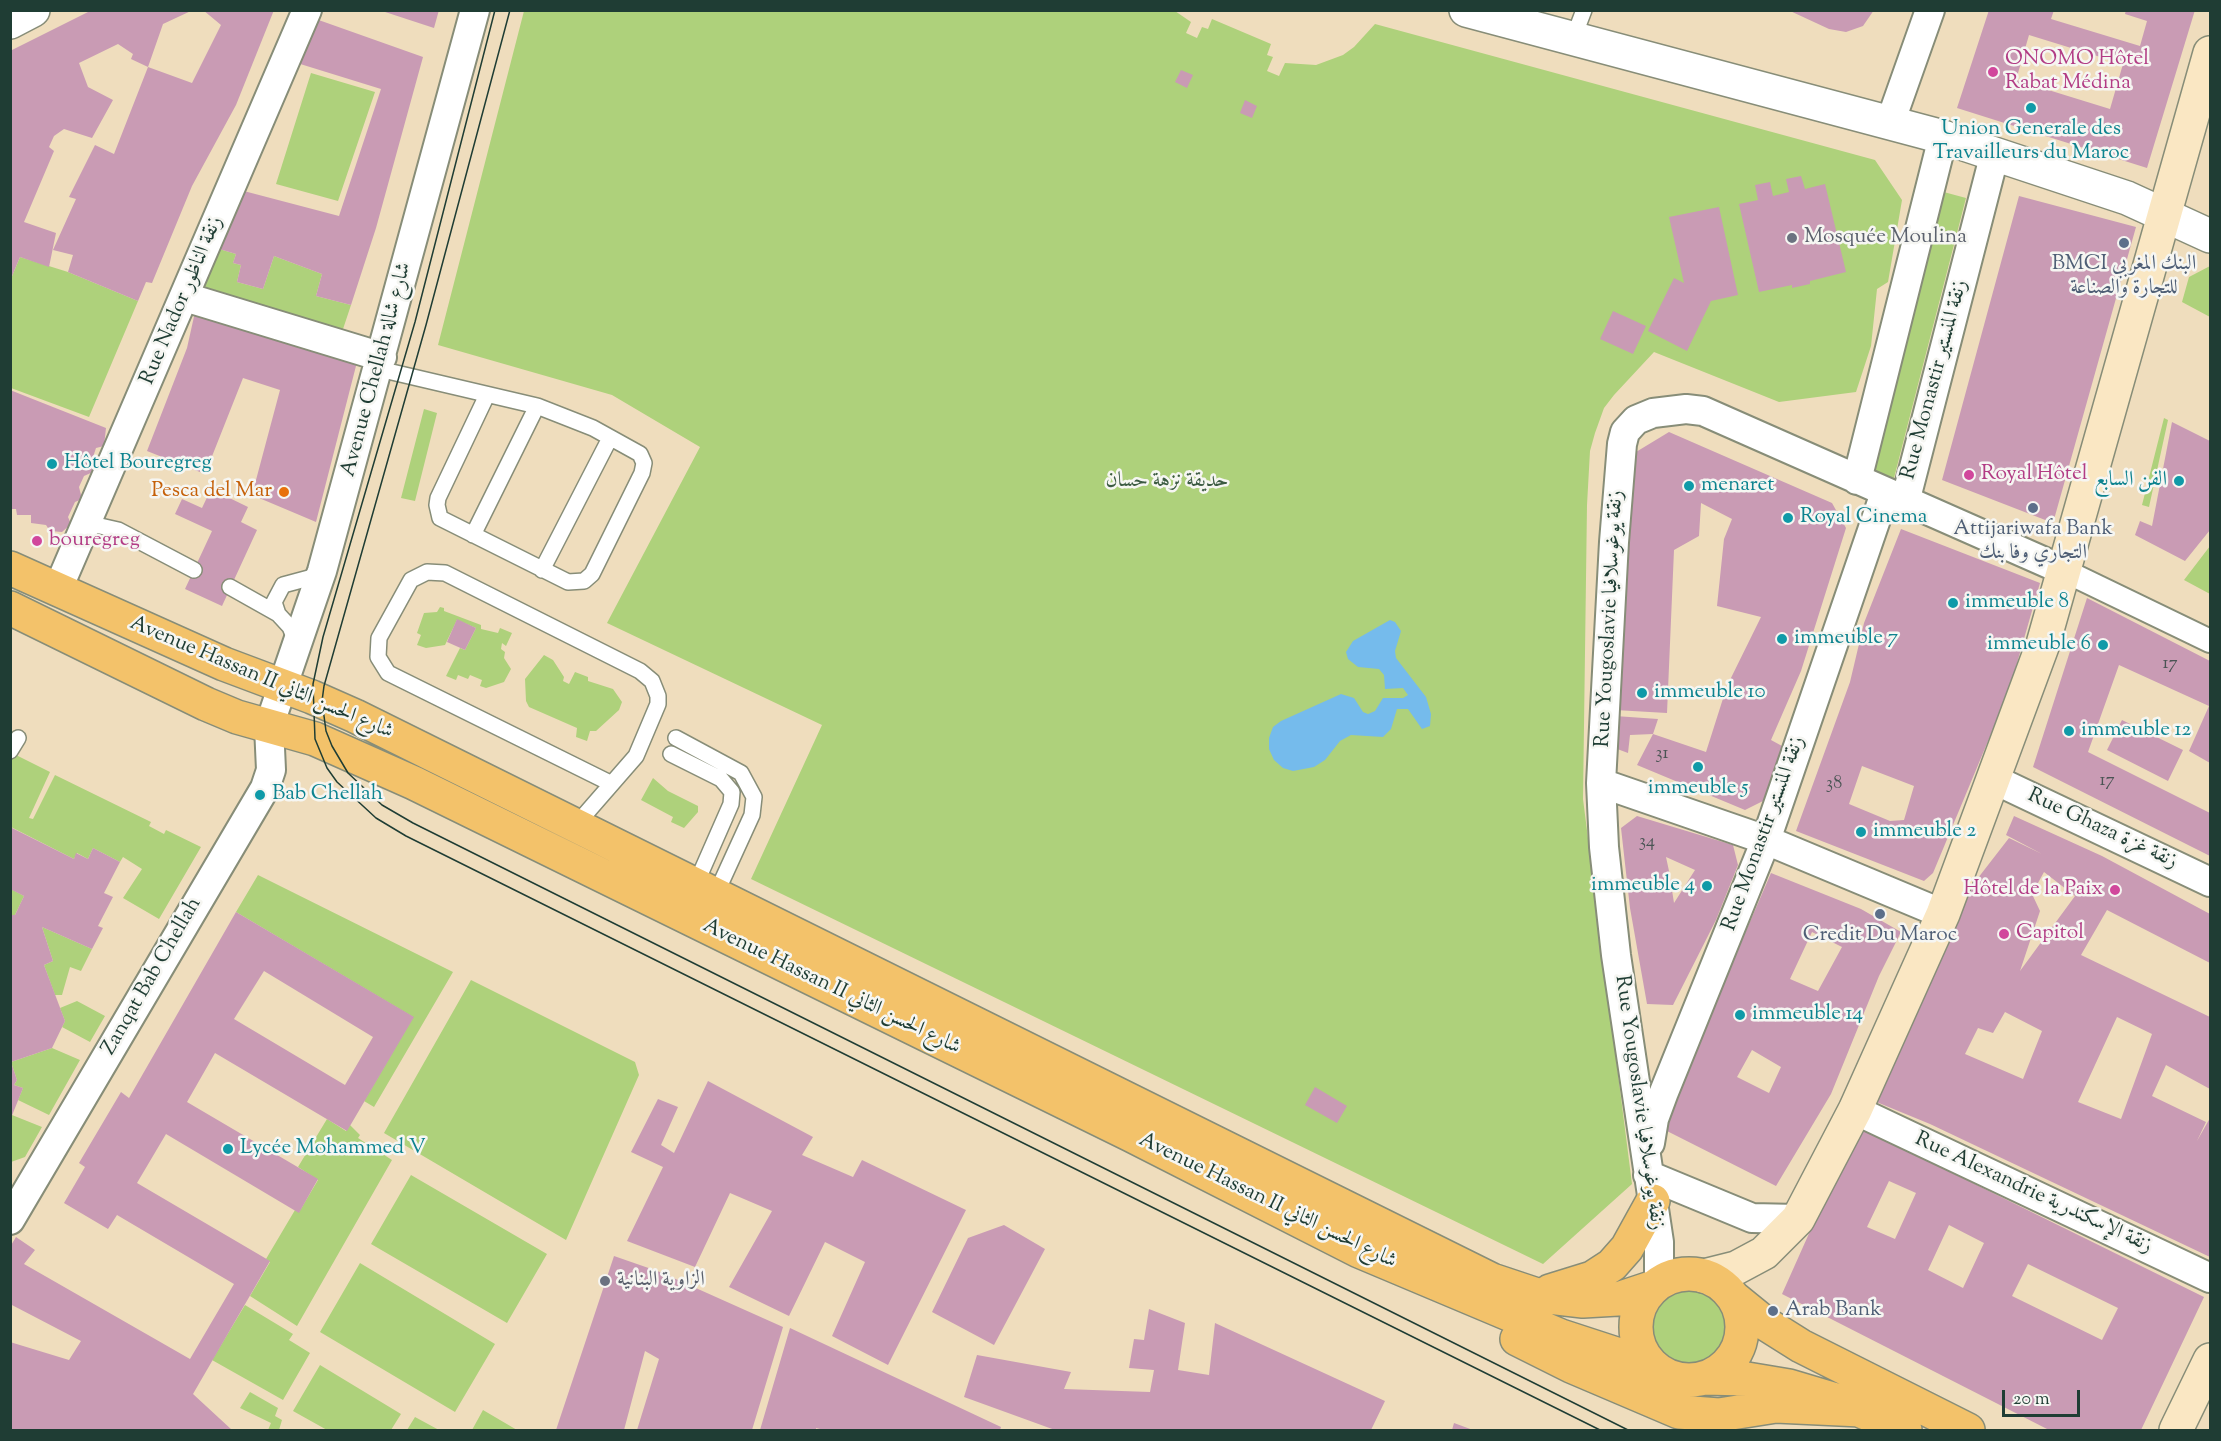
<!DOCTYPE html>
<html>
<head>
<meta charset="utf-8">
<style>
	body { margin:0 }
	#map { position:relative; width:2221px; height:1441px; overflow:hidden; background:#efddbd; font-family:"Sorts Mill Goudy",serif }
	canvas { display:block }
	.frame { position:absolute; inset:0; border:12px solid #1f3d34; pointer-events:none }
	.scale { position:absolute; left:2002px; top:1390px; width:78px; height:27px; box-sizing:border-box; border:3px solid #1f3d34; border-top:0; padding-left:8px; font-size:18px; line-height:21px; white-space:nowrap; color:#1f3d34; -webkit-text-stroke:4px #f6f6f2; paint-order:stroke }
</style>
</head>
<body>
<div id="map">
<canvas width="2221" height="1441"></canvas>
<div class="frame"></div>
<div class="scale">20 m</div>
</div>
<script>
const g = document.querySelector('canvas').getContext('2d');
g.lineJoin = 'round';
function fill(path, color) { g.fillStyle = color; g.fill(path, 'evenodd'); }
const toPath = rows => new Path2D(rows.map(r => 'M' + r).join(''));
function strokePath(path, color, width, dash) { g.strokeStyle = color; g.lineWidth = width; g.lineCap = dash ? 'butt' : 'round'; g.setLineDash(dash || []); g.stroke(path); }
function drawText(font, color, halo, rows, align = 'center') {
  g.font = font + ' "Sorts Mill Goudy",Amiri,serif'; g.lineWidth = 5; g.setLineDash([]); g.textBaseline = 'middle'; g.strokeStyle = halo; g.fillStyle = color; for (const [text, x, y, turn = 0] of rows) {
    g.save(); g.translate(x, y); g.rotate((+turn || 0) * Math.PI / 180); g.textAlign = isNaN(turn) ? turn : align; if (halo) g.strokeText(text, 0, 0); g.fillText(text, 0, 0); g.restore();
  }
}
const green = toPath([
	[524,11,1175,11,1191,22,1186,33,1197,38,1202,27,1208,29,1212,19,1271,44,1267,55,1273,57,1267,71,1279,76,1285,63,1316,65,1343,55,1354,47,1375,24,1875,160,1902,200,1888,282,1877,289,1871,346,1856,392,1779,402,1654,352,1614,395,1604,408,1595,433,1590,451,1587,505,1583,799,1632,1184,1543,1264,751,879,822,725,607,623,700,447,612,395,438,345],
	[311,73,375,92,338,201,276,184],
	[1940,191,1966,198,1894,478,1868,471],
	[216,248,236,254,233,263,241,265,237,282,263,289,274,256,322,274,316,296,351,305,343,329,199,290],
	[20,257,68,272,138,301,89,417,11,388,10,281],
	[2210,266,2210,317,2182,302,2189,277],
	[424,409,437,413,415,501,401,498],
	[2164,418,2168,420,2149,507,2142,505],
	[2210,546,2210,594,2184,580],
	[440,607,444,608,444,611,481,625,481,629,498,633,500,628,512,633,506,646,502,643,501,649,505,652,504,658,511,669,504,682,486,688,480,686,482,680,470,675,468,679,458,675,456,680,446,676,460,648,465,650,476,628,457,620,445,645,426,648,417,645,421,635,417,633,424,613,437,612],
	[544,655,553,660,564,677,563,681,569,684,575,672,588,677,588,681,613,689,622,702,619,710,596,731,590,731,587,741,576,737,577,728,529,707,526,701,525,679],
	[14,754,50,772,29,818,33,819,55,775,151,822,149,826,164,834,166,830,201,847,159,919,123,898,142,869,123,857,120,862,93,848,88,859,77,853,74,859,11,827,10,761],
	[653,778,668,791,698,806,698,812,684,828,671,822,673,817,641,800],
	[258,875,453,972,374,1107,364,1101,413,1017,236,912],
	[11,889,24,896,15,915,11,915],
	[42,927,92,949,81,971,70,967,62,995,55,995,44,965,53,961],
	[471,980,635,1062,639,1075,566,1240,384,1133],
	[77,1001,105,1016,90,1042,62,1027,65,1021,60,1008],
	[52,1048,80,1060,49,1115,18,1100,23,1088,14,1085,17,1080,11,1062],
	[12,1115,42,1127,25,1157,11,1162],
	[327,1119,346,1131,350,1125,360,1135,358,1138,392,1160,297,1326,250,1296,270,1262,266,1259,295,1210,299,1212,318,1180,298,1167],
	[411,1175,547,1254,507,1323,371,1244],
	[360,1263,495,1344,455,1412,320,1332],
	'1650 1330a39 39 0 1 1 78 0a39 39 0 1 1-78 0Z',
	[245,1305,293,1334,289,1340,310,1353,283,1400,212,1360],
	[320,1365,401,1414,391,1430,327,1430,293,1411],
	[250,1392,278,1408,275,1416,282,1420,279,1430,268,1430,271,1423,240,1408],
	[483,1410,517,1430,472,1430],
	[415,1417,439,1430,407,1430]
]);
const water = toPath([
	[1390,620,1395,622,1401,631,1395,651,1396,658,1426,697,1431,714,1430,726,1422,729,1408,709,1397,709,1391,729,1383,737,1351,735,1340,741,1325,760,1314,767,1293,771,1283,768,1274,760,1269,749,1269,738,1273,727,1281,721,1341,694,1354,698,1363,712,1368,714,1375,711,1383,698,1403,698,1408,695,1403,688,1385,689,1384,675,1379,669,1358,667,1348,659,1346,652,1353,641]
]);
const building = toPath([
	[92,10,193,10,163,24,148,67,131,59,133,54,118,44,79,63,88,87,113,100,92,138,64,129,54,136,49,147,54,151,24,222,56,233,49,267,20,257,10,281,10,51],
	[203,10,274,10,236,105,192,186,152,283,146,282,138,301,68,272,73,255,53,250,76,199,69,197,95,145,114,154,148,67,192,83,221,25],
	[379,10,439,10,434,28],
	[1788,10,1874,10,1863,26,1846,32,1829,29],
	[1989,10,2054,10,2051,19,2140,46,2147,21,2125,14,2126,10,2195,10,2147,168,1957,108],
	[2029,35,2123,64,2110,109,2016,80],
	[313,18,423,57,376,228,351,305,316,296,322,274,274,256,263,289,237,282,241,265,233,263,236,254,216,248,240,190,339,216,381,89,297,63],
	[1181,70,1193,75,1187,88,1175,82],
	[1245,100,1257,106,1252,118,1240,113],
	[1801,176,1805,189,1825,184,1846,272,1810,281,1810,284,1792,288,1792,285,1759,292,1739,204,1758,200,1755,185,1770,182,1773,196,1789,192,1786,179],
	[2019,196,2136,227,2053,523,1942,480],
	[1719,207,1738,295,1711,301,1687,351,1648,331,1674,278,1684,283,1669,217],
	[1613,311,1646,326,1633,354,1600,339],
	[195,312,357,362,316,522,252,495,280,390,243,378,205,474,147,451,187,348],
	[10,390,106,428,104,446,96,448,93,457,93,472,84,476,79,487,82,499,75,502,68,517,71,524,62,532,50,531,46,525,31,523,31,515,17,515,16,509,10,509],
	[2172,422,2210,441,2210,530,2185,561,2135,535,2140,521,2152,526],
	[1669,432,1832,503,1846,528,1801,671,1771,740,1782,746,1765,800,1745,810,1637,765,1653,734,1706,752,1727,686,1761,617,1717,606,1724,539,1732,519,1701,503,1699,536,1674,550,1667,713,1615,710,1624,549,1636,452],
	[211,489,248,507,241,522,257,530,222,606,185,589,212,531,175,514,182,499,202,508],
	[1901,529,2040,583,2013,677,1993,729,1933,873,1924,881,1796,831,1850,682,1864,623],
	[1862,766,1914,786,1904,820,1890,821,1849,804],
	[2087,598,2210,661,2210,763,2189,751,2209,706,2119,665,2088,752,2210,813,2210,856,2033,767],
	[457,619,476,628,465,650,447,642],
	[1615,716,1658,719,1653,734,1630,735,1628,753,1612,747],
	[2122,720,2183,750,2168,781,2107,750],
	[1637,816,1733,845,1738,865,1716,920,1673,1005,1647,1004,1630,908,1621,828],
	[1666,857,1695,870,1674,903,1669,871],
	[2014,816,2102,856,2210,914,2210,963,2107,910,2081,955,2210,1017,2210,1089,2166,1065,2152,1096,2206,1122,2197,1141,2210,1118,2210,1257,1930,1124,1874,1101,1971,887,2009,838,2042,854,2006,835],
	[2044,872,2075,896,2020,971,2040,911,2032,894],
	[2005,1012,2042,1031,2023,1079,1965,1054,1978,1028,1993,1033],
	[2117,1017,2152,1034,2121,1119,2078,1102],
	[10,827,74,859,76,853,88,859,93,848,120,862,104,893,113,897,98,926,103,928,92,949,42,927,53,961,44,965,65,1021,52,1048,11,1062,17,1080,14,1085,23,1088,11,1118,10,915,15,915,24,896,10,889],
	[1771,873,1861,909,1901,932,1879,976,1831,1094,1776,1186,1661,1128],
	[1812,932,1842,947,1818,991,1790,979],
	[1752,1050,1781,1067,1769,1093,1737,1077],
	[236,912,414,1017,347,1131,215,1053,187,1102,318,1179,299,1213,166,1134,137,1183,270,1261,193,1394,232,1430,10,1430,10,1342,69,1360,81,1341,10,1304,10,1247,16,1237,35,1250,24,1264,190,1359,234,1284,117,1215,108,1229,64,1203,85,1167,79,1163,121,1092,129,1098],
	[264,971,373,1037,345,1085,234,1019],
	[708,1081,813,1137,802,1155,853,1177,862,1160,966,1210,888,1365,832,1336,865,1262,825,1242,789,1316,729,1287,772,1211,730,1193,695,1267,627,1241,663,1167,631,1152,658,1099,678,1107,661,1145,674,1153],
	[1315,1087,1347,1106,1337,1123,1305,1105],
	[1857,1126,2204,1297,2141,1430,2049,1430,1782,1294],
	[1889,1181,1916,1193,1895,1239,1867,1227],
	[1949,1225,1984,1243,1963,1288,1928,1270],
	[2028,1264,2118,1308,2102,1340,2012,1296],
	[1004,1225,1045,1249,994,1345,932,1312,968,1238],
	[614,1256,660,1272,783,1327,752,1430,637,1430,659,1359,645,1351,624,1430,556,1430],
	[1149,1309,1185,1323,1178,1370,1209,1375,1215,1323,1385,1401,1371,1430,1055,1430,964,1397,977,1355,1071,1372,1064,1389,1150,1392,1154,1370,1129,1368,1134,1339,1144,1340],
	[790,1328,1001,1427,1000,1430,824,1430,816,1428,816,1430,760,1430],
	[1454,1423,1473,1430,1452,1430]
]);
const service = toPath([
	[1573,39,1584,10],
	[379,369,537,406,593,428,640,454,644,463,642,473,592,574,584,581,568,582,440,518,437,505,438,498,487,395],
	[87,523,118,530,194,570],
	[473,535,537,406],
	[542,570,610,438],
	[230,587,278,614,290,627,297,644],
	[278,614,274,602,283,585,309,578,322,571],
	[676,738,741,773,754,797,752,815,715,896],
	[10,751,18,738],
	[671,754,721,779,732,792,731,804,695,886],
	[575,826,636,756,658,704,658,696,652,681,640,671,445,573,427,572,411,580,379,638,378,657,388,673,610,783]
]);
const pedestrian = toPath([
	[2063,570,2210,641]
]);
const minor = toPath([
	[1890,123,1930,10],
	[185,297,382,357],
	[1857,480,1943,137],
	[1905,502,1995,153],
	[57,591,307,10],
	[1993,779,2210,882],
	[1601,783,1766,840,1943,914],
	[1855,1110,2210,1278],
	[1650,1143,1654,1119,1664,1092,1766,840,1885,493],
	[1648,1175,1752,1218,1798,1219],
	[10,1220,265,788,271,770,269,726,322,571,475,10],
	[1659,1282,1659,1242,1616,955,1604,847,1601,783,1614,542,1622,444,1625,432,1636,420,1653,413,1686,409,1703,411,2063,570]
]);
const tertiary = toPath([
	[1466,10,1943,137,2127,198,2210,236],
	[10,22,33,10]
]);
const secondary = toPath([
	[1704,1276,1736,1268,1764,1253,1798,1219,1855,1110,1943,914,2043,644,2210,53],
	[2176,1430,2210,1360]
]);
const primary = toPath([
	[10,568,224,664,312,697,355,716,1492,1280,1540,1296,1583,1301,1618,1299,1651,1288],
	[10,608,206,704,237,717,315,739,414,783,1131,1135,1359,1251,1561,1336,1653,1366],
	'1636 1327a53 53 0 1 1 106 0a53 53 0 1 1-106 0Z',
	[1550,1291,1592,1278,1612,1265,1627,1248,1653,1201],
	[1734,1298,1766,1324,1801,1346,1968,1430],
	[1517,1339,1571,1366,1679,1412,1719,1415,1776,1406,1861,1410],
	[1704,1378,1747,1379,1789,1386,1836,1400,1905,1430]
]);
const tram = toPath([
	[495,10,415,322,323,637,313,684,315,739,327,768,337,782,376,818,406,836,1600,1430],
	[510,10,426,325,324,686,322,701,326,731,332,746,348,773,382,805,413,823,1628,1430]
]);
const markers = [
	[1993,72,6,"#d1479c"],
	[2031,108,6,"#0f9aa8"],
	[1792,238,6,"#6b7280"],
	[2124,243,6,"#5c6f8a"],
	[52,464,6,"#0f9aa8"],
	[1969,475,6,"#d1479c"],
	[2179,481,6,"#0f9aa8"],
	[1689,486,6,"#0f9aa8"],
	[284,492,6,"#e8710a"],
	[2033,508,6,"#5c6f8a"],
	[1788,518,6,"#0f9aa8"],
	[37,541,6,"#d1479c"],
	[1953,603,6,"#0f9aa8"],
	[1782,639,6,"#0f9aa8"],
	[2103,645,6,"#0f9aa8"],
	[1642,693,6,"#0f9aa8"],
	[2069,731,6,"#0f9aa8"],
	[1698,767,6,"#0f9aa8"],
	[260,795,6,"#0f9aa8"],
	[1861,832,6,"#0f9aa8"],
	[1707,886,6,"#0f9aa8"],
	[2115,890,6,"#d1479c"],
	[1880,914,6,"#5c6f8a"],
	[2004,934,6,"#d1479c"],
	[1740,1015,6,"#0f9aa8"],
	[228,1149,6,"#0f9aa8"],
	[605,1281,6,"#6b7280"],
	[1773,1311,6,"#5c6f8a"]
];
const numberNames = [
	["17",2170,665],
	["31",1662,755],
	["17",2107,782],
	["38",1834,785],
	["34",1647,843]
];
const hotelNames = [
	["ONOMO Hôtel",2005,60],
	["Rabat Médina",2005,84],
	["Royal Hôtel",1981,475],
	["bouregreg",49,541],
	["Hôtel de la Paix",2103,890,"right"],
	["Capitol",2016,934]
];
const cultureNames = [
	["Union Generale des",2031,130,"center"],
	["Travailleurs du Maroc",2031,154,"center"],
	["Hôtel Bouregreg",64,464],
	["الفن السابع",2167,481,"right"],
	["menaret",1701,486],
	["Royal Cinema",1800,518],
	["immeuble 8",1965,603],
	["immeuble 7",1794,639],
	["immeuble 6",2091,645,"right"],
	["immeuble 10",1654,693],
	["immeuble 12",2081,731],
	["immeuble 5",1698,789,"center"],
	["Bab Chellah",272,795],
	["immeuble 2",1873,832],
	["immeuble 4",1695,886,"right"],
	["immeuble 14",1752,1015],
	["Lycée Mohammed V",240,1149]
];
const worshipNames = [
	["Mosquée Moulina",1804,238],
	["الزاوية البنانية",617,1281]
];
const serviceNames = [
	["BMCI البنك المغربي",2124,265],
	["للتجارة والصناعة",2124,289],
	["Attijariwafa Bank",2033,530],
	["التجاري وفا بنك",2033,554],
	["Credit Du Maroc",1880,936],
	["Arab Bank",1785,1311,"left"]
];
const streetNames = [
	["Rue Nador زنقة الناظور",183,301,-67],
	["Avenue Chellah شارع شالة",378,370,-75],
	["Rue Monastir زنقة المنستير",1936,380,-75],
	["Rue Yougoslavie زنقة يوغوسلافيا",1611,619,-87],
	["Avenue Hassan II شارع الحسن الثاني",261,679,23],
	["Rue Ghaza زنقة غزة",2102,830,25],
	["Rue Monastir زنقة المنستير",1765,834,-70],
	["Zanqat Bab Chellah",153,977,-60],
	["Avenue Hassan II شارع الحسن الثاني",831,988,26],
	["Rue Yougoslavie زنقة يوغوسلافيا",1638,1103,82],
	["Rue Alexandrie زنقة الإسكندرية",2033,1194,25],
	["Avenue Hassan II شارع الحسن الثاني",1267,1202,26]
];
const parkNames = [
	["حديقة نزهة حسان",1167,482]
];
const foodNames = [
	["Pesca del Mar",272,492]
];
fill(green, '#aed17b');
fill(water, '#75bbec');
fill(building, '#c99bb4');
strokePath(service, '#878d78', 18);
strokePath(pedestrian, '#878d78', 26);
strokePath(minor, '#878d78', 32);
strokePath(tertiary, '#878d78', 36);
strokePath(secondary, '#878d78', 36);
strokePath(primary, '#878d78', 36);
strokePath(service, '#fff', 15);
strokePath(pedestrian, '#fff', 22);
strokePath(minor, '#fff', 28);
strokePath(tertiary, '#fff', 33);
strokePath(secondary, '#fae7c3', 33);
strokePath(primary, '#f3c26a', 33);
strokePath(tram, '#1f3d34', 1.5);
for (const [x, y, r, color] of markers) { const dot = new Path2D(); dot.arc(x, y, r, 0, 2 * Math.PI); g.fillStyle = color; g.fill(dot); strokePath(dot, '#f6f6f2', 2); }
drawText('18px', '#4a5454', null, numberNames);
drawText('21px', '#b23c85', '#f6f6f2', hotelNames, 'left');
drawText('21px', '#0d838f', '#f6f6f2', cultureNames, 'left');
drawText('21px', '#5b616d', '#f6f6f2', worshipNames, 'left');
drawText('21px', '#4e5e75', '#f6f6f2', serviceNames);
drawText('21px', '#1f3d34', '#f6f6f2', streetNames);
drawText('21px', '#3c5b42', '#f6f6f2', parkNames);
drawText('21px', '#c56008', '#f6f6f2', foodNames, 'right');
</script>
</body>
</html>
